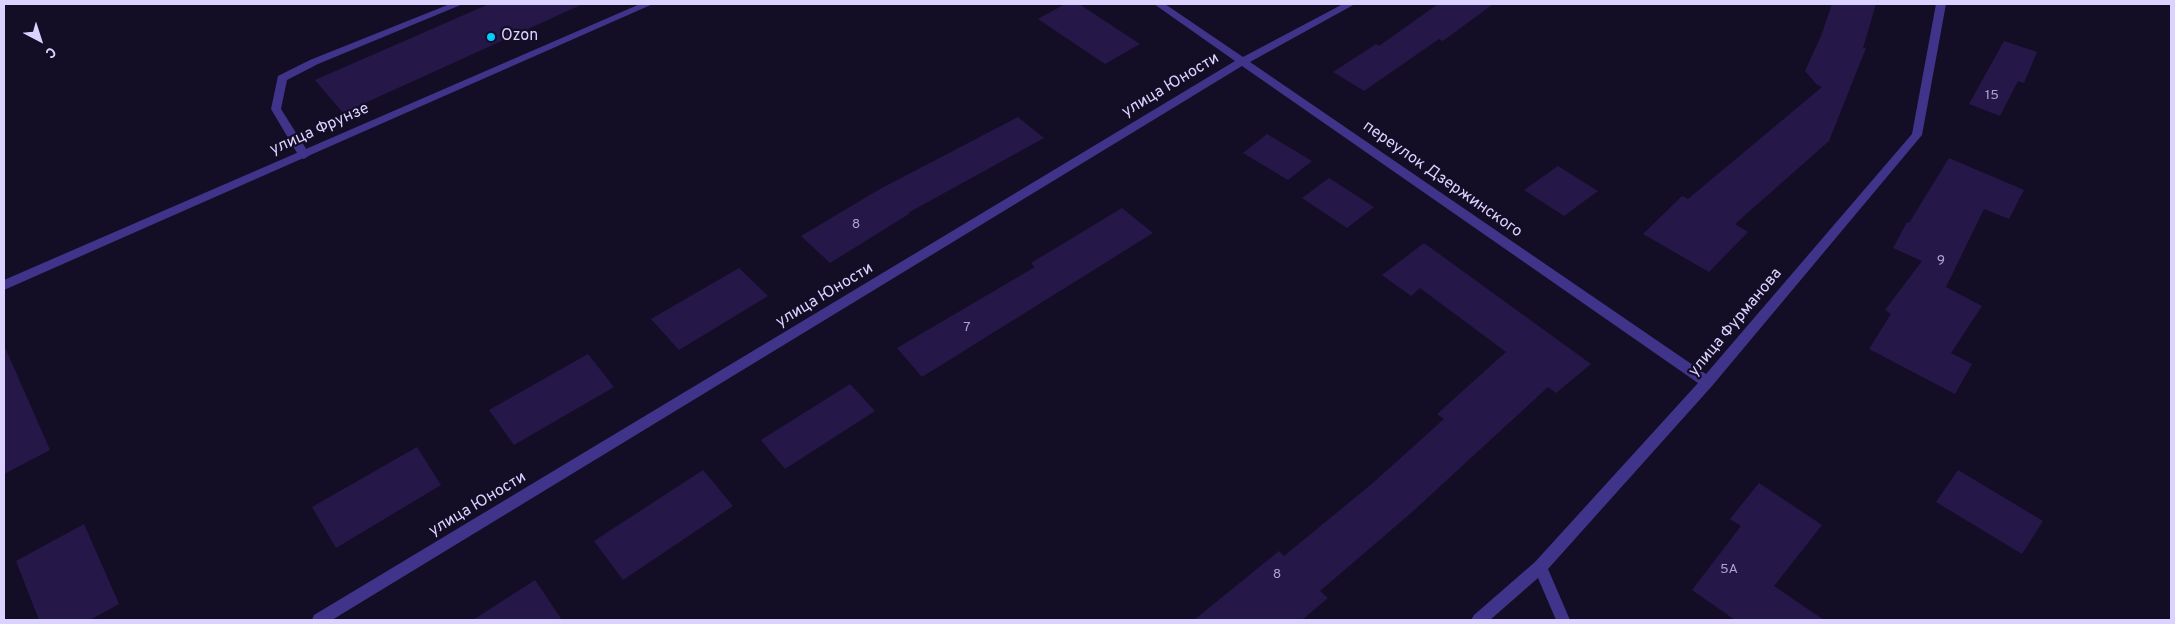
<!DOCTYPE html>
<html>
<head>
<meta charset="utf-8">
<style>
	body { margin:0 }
	#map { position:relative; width:2175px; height:624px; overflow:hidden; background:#140d26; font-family:Overpass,sans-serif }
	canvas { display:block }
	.frame { position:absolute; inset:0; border:5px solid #dcd2ff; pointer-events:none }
	.north { position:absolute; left:15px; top:15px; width:50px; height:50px; -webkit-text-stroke:4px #140d26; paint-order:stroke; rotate:140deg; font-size:14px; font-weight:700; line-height:20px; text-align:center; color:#dcd2ff }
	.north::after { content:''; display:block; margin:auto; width:18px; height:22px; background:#dcd2ff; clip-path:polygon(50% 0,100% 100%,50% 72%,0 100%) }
</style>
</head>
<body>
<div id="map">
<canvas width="2175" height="624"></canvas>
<div class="frame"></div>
<div class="north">С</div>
</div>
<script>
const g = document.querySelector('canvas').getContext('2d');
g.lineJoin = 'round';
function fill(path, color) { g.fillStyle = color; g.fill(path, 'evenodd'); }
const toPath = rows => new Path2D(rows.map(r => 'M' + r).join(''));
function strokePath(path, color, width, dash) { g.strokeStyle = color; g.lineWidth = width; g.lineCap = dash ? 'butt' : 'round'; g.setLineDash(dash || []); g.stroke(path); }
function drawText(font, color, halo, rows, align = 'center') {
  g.font = font + ' Overpass,sans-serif'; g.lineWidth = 4.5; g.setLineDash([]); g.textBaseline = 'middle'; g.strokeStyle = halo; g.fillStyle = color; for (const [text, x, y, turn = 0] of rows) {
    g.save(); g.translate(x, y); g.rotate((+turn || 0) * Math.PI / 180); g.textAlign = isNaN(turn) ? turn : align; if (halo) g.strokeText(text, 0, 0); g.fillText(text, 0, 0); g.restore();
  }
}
const building = toPath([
	[489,4,583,4,343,113,315,80],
	[1065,4,1079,4,1140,44,1105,64,1038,19],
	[1438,4,1493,4,1443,41,1439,39,1364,91,1333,72,1376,44,1379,46],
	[1832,4,1876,4,1863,48,1866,48,1829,141,1735,224,1748,232,1709,272,1643,234,1682,196,1688,199,1822,87,1817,85,1805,71,1821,36],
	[2004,41,2037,52,2024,83,2018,81,2000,116,1969,104],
	[1018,117,1044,138,908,213,909,214,830,263,801,236,880,189],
	[1267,134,1312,161,1288,180,1243,153],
	[1949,158,2024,190,2009,219,1984,209,1946,287,1982,306,1951,353,1972,364,1955,394,1869,349,1891,314,1885,310,1922,261,1893,248,1907,222,1909,223],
	[1558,166,1598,191,1564,216,1524,190],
	[1329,178,1374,207,1347,228,1302,198],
	[1122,208,1153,233,922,377,897,348,1035,267,1031,263],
	[1424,243,1591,364,1556,393,1548,387,1411,513,1320,591,1328,598,1302,620,1194,620,1279,551,1284,556,1374,482,1444,419,1437,414,1506,352,1420,288,1411,296,1382,275],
	[739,268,768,296,679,350,651,319],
	[4,345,50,450,4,474],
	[588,354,614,387,514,445,489,410],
	[850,384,875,411,785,469,761,440],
	[417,447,441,485,336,548,312,507],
	[703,470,733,506,623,580,594,541],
	[1958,470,2043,521,2022,554,1936,502],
	[1759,483,1822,525,1774,586,1824,620,1735,620,1692,590,1741,526,1730,519],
	[84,524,119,604,90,620,39,620,16,561],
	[535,580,562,620,473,620]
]);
const service = toPath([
	[450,4,463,4,318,64,287,80,281,109,310,155,304,159,300,158,271,109,278,76,310,60,450,4]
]);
const minor = toPath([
	[640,4,653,4,4,290,4,280,640,4],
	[1154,4,1165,4,1243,57,1343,4,1355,4,1250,62,1706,374,1912,134,1936,4,1946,4,1922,135,1712,386,1548,569,1570,620,1556,620,1538,578,1490,620,1471,620,1474,615,1535,562,1698,383,1242,66,332,620,312,620,314,615,1235,61,1154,4]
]);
const markers = [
	[491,37,5,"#00ccfd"]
];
const numberNames = [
	["15",1992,96],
	["8",856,225],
	["9",1941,261],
	["7",967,328],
	["5А",1729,570],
	["8",1277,575]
];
const poiNames = [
	["Ozon",501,37]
];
const streetNames = [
	["улица Юности",1171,86,-31],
	["улица Фрунзе",320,130,-24],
	["переулок Дзержинского",1442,180,35],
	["улица Юности",825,296,-31],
	["улица Фурманова",1736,323,-50],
	["улица Юности",478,505,-31]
];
fill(building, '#261749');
fill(service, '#3f3489');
fill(minor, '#3f3489');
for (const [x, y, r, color] of markers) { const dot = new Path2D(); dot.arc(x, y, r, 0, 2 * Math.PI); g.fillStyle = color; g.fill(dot); strokePath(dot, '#140d26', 2); }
drawText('14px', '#aea3d2', null, numberNames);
drawText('16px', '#dcd2ff', '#140d26', poiNames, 'left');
drawText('16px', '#dcd2ff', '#140d26', streetNames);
</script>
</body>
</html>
